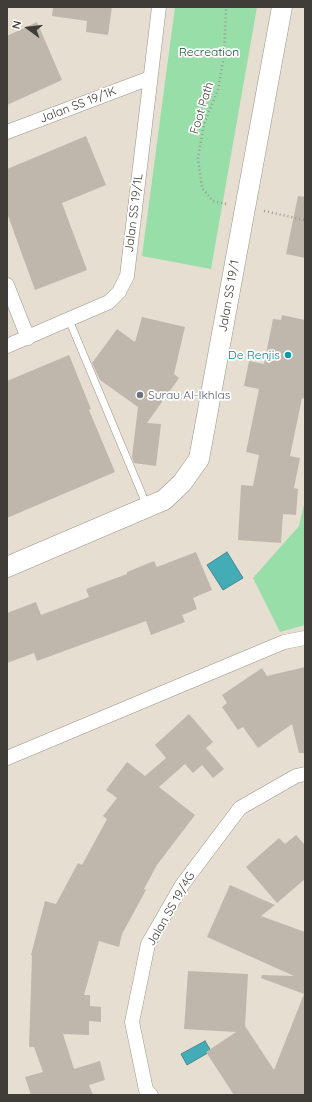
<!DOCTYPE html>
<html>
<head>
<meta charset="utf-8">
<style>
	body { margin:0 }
	#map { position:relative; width:312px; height:1102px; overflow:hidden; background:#e7ded2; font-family:Quicksand,sans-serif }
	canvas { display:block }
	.frame { position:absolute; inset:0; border:8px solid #403c37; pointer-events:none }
	.north { position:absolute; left:8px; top:8px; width:40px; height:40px; -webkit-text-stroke:3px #fff; paint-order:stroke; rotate:285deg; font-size:11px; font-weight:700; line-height:16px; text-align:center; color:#403c37 }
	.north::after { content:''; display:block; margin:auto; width:14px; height:18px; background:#403c37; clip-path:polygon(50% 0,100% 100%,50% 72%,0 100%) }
</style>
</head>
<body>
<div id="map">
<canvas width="312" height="1102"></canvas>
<div class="frame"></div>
<div class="north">N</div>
</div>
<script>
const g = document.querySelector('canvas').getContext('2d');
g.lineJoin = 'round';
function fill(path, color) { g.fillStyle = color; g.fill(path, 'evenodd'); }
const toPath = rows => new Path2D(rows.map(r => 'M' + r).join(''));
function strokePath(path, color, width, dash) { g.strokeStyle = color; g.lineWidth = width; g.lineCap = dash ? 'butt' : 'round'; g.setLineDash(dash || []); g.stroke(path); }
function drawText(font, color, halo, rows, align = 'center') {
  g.font = font + ' Quicksand,sans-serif'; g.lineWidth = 3.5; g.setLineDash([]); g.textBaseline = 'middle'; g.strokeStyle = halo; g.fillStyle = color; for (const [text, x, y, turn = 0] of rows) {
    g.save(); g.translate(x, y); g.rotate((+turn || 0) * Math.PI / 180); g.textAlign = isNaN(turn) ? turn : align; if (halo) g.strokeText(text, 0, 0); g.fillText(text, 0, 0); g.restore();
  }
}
const green = toPath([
	[175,7,257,7,211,269,142,256],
	[305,500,305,625,280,632,253,578,299,526]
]);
const water = toPath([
	[227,552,243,578,223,590,207,565,227,552],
	[205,1041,211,1051,187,1065,181,1054,205,1041]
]);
const building = toPath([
	[53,7,112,7,108,35,86,32,87,21,52,16],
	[37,22,62,80,7,105,7,36],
	[86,136,106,185,62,203,87,270,35,290,7,213,7,169],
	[298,196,305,197,305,258,286,254],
	[282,315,305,320,305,399,302,398,290,456,300,458,294,488,298,489,296,515,283,514,281,543,238,540,241,485,253,486,259,455,246,452,259,389,244,386,249,361,264,364,273,319,281,320],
	[142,317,185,327,174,374,179,378,147,423,161,424,156,466,134,463,132,457,138,407,100,380,92,363,117,329,135,342],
	[69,355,91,409,89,410,115,472,7,518,7,381],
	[196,552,212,590,193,598,197,609,182,615,185,622,151,635,146,621,37,661,34,653,7,663,7,613,36,602,41,615,89,597,86,589,127,574,127,572,154,561,157,567],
	[305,667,305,753,299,753,292,724,258,748,243,727,238,730,222,707,227,703,222,695,262,668,267,676],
	[189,714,213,742,206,748,224,769,213,778,202,765,193,773,185,764,159,787,195,815,157,865,144,889,146,890,122,934,119,947,99,941,84,995,90,995,90,1006,101,1007,101,1022,89,1021,89,1035,63,1034,74,1069,100,1061,105,1080,89,1085,93,1095,31,1095,25,1077,43,1072,34,1047,29,1047,32,956,31,955,45,901,56,904,78,863,82,865,107,819,103,816,117,798,106,790,127,762,145,776,166,758,155,745],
	[296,835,305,845,305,879,277,903,246,867,279,838,285,844],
	[230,885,275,905,261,916,305,932,305,1095,234,1095,206,1052,236,1032,184,1029,188,971,248,974,245,1026,274,1070,304,994,261,978,262,975,294,976,207,937]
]);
const path = toPath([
	[226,204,213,201,202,188,198,158,204,124,218,90,224,55,226,7],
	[264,211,305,220]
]);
const lane = toPath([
	[69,320,147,506]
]);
const street = toPath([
	[7,132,150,78],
	[7,285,28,338],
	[7,346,109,302,119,292,127,276,159,7],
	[7,758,284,642,305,638],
	[151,1095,146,1090,132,1022,148,944,182,885,240,808,296,776,305,774]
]);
const secondary = toPath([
	[7,567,164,500,182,483,199,459,282,7]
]);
const markers = [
	[288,355,4,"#0f9aa8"],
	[140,395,4,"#6b7280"]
];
const parkNames = [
	["Recreation",209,52]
];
const streetNames = [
	["Jalan SS 19/1K",78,105,-21],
	["Foot Path",202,108,-73],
	["Jalan SS 19/1L",134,213,-83],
	["Jalan SS 19/1",229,296,-80],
	["Jalan SS 19/4G",171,909,-60]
];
const cultureNames = [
	["De Renjis",280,355]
];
const worshipNames = [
	["Surau Al-Ikhlas",148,395]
];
fill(green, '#97dea9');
fill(water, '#44acb6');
strokePath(water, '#438a90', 1);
fill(building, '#c0b7ac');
strokePath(lane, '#9d948a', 8);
strokePath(street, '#9d948a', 15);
strokePath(secondary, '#9d948a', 21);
strokePath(path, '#9e978e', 2.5, [1, 3]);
strokePath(lane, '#fff', 7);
strokePath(street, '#fff', 14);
strokePath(secondary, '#fff', 20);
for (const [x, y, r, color] of markers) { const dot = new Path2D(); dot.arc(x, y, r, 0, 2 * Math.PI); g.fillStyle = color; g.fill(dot); strokePath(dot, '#fff', 1.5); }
drawText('12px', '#14522b', '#fff', parkNames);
drawText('12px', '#403c37', '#fff', streetNames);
drawText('12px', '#0d838f', '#fff', cultureNames, 'right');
drawText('12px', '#5b616d', '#fff', worshipNames, 'left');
</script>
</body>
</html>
